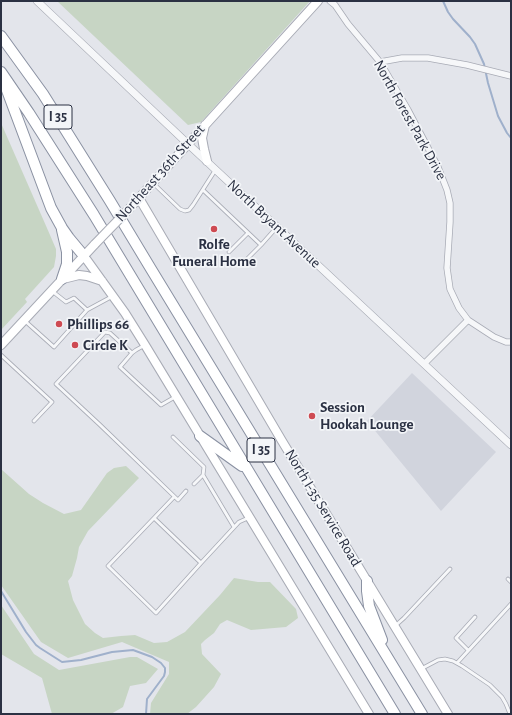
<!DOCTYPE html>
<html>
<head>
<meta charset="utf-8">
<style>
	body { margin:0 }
	#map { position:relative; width:512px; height:715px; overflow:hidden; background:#e3e5eb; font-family:"Alegreya Sans",sans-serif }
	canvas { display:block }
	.frame { position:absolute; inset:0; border:2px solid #2b3143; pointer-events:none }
</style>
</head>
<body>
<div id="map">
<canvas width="512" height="715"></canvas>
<div class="frame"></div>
</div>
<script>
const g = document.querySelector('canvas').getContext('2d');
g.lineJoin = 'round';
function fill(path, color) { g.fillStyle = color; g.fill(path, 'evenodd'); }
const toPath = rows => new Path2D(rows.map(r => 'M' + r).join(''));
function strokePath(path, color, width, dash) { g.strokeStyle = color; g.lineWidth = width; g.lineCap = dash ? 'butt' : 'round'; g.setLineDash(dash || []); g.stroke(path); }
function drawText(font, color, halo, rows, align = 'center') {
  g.font = font + ' "Alegreya Sans",sans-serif'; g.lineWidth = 3.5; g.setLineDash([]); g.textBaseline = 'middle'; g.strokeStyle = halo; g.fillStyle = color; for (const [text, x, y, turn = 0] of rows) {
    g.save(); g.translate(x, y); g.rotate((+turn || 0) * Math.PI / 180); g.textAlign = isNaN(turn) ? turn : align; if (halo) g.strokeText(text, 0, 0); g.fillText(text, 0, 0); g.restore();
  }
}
const built = toPath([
	[412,373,496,452,441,511,367,421]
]);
const green = toPath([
	[57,1,310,1,201,122,188,125],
	[1,123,50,235,56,249,56,256,54,267,25,299,27,302,1,330],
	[126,466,139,478,88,531,79,547,77,558,72,576,68,581,73,600,85,624,95,633,103,638,121,636,135,635,154,643,167,642,185,632,220,595,234,578,258,582,270,582,296,609,298,618,286,627,251,630,227,620,220,624,214,633,205,640,201,644,202,654,221,674,214,687,196,707,187,714,150,714,151,703,169,674,169,662,122,642,68,658,41,642,1,585,1,469,29,494,43,503,64,514,81,510,107,473,114,468],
	[1,605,34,654,59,670,130,657,137,657,158,669,146,683,130,686,123,707,111,714,52,714,42,678,1,654]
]);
const stream = toPath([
	[443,1,448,12,453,19,470,37,475,44,484,64,488,83,498,116,507,133,511,138],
	[1,591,26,632,36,645,40,648,62,662,81,660,112,652,133,650,152,657,161,663,165,668,165,672,164,676,147,699,146,714]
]);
const service = toPath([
	[154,184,180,209,185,211,189,210,193,205,216,169],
	[203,190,261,245,277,227],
	[229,252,248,233],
	[247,259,261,245],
	[52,291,66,302,74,298,87,310],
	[25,321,54,347,87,310,111,297],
	[145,345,136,350,132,353,110,333,105,332,56,384,99,424,178,500,186,491],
	[132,353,120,367,161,405,175,397],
	[1,355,52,402,34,421],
	[173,437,204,467,203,475,194,484],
	[203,475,234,527],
	[174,497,154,518,201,563,239,522,248,518],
	[154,518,108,566,156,613,201,563],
	[508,579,511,582],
	[395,626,404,618,450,569],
	[468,650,456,638,475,617],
	[457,663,511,604],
	[421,669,438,660,445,659,453,661,462,666,490,685,502,697,506,704,510,714]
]);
const minor = toPath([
	[330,1,335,5,348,24,380,62,408,110,438,167,447,190,450,203,450,222,447,268,450,289,459,308,468,320,494,337,506,342,511,342],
	[380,62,402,58,428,58,467,65,511,76],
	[424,364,468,320]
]);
const tertiary = toPath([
	[37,1,188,144,511,445]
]);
const secondary = toPath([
	[205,125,202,138,204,149,207,161],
	[139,198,282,441,448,714],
	[128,210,318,1],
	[84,256,125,313,145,345,369,714],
	[63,279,79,275,87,276,102,281],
	[1,345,95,244]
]);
const motorway = toPath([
	[1,36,43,94,110,201,151,269,422,714],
	[1,72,29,113,94,215,395,714],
	[5,85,51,208,62,228,69,238,84,256],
	[62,230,67,252,67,264,62,279],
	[200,436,242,466],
	[367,581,367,591,369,606,382,640]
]);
const secondaryBridge = toPath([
	[95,244,128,210]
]);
const markers = [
	[214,229,4,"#ce4a52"],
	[59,324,4,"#ce4a52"],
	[75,345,4,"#ce4a52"],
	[312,416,4,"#ce4a52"]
];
const shields = [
	[58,117,28],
	[261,450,28]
];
const shieldNames = [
	["I 35",58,117],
	["I 35",261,450]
];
const streetNames = [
	["North Forest Park Drive",410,120,61],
	["Northeast 36th Street",160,173,-48],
	["North Bryant Avenue",274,224,43],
	["North I-35 Service Road",323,508,59]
];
const poiNames = [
	["Rolfe",214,244,"center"],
	["Funeral Home",214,261,"center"],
	["Phillips 66",67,324],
	["Circle K",83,345],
	["Session",320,407],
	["Hookah Lounge",320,424]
];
fill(built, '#d1d4dd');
fill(green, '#c7d5c4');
strokePath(stream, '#9fb0cb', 2);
strokePath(service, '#a8abb5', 4.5);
strokePath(minor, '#a8abb5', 7);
strokePath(tertiary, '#a8abb5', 8);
strokePath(secondary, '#a8abb5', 10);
strokePath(motorway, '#8a91a2', 12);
strokePath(service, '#f6f7f9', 3);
strokePath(minor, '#f6f7f9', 5.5);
strokePath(tertiary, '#f6f7f9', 7);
strokePath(secondary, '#fff', 8);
strokePath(motorway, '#fff', 10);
strokePath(secondaryBridge, '#a8abb5', 10, []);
strokePath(secondaryBridge, '#fff', 8);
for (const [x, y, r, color] of markers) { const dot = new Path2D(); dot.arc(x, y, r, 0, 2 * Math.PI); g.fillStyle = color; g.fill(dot); strokePath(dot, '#f3f5f8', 1.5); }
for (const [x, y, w] of shields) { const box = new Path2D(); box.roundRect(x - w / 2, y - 12, w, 24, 3); g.fillStyle = '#f3f5f8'; g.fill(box); strokePath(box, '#2b3143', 1); }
drawText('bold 14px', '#2b3143', null, shieldNames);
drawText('15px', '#2b3143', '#f3f5f8', streetNames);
drawText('bold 15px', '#2b3143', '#f3f5f8', poiNames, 'left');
</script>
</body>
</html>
